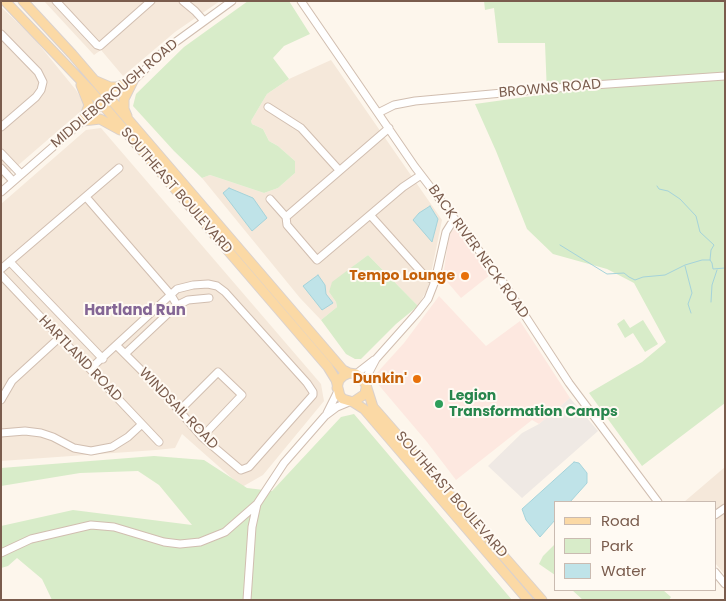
<!DOCTYPE html>
<html>
<head>
<meta charset="utf-8">
<style>
	body { margin:0 }
	#map { position:relative; width:726px; height:601px; overflow:hidden; background:#fdf6ec; font-family:Poppins,sans-serif }
	canvas { display:block }
	.frame { position:absolute; inset:0; border:2px solid #7a5c4d; pointer-events:none }
	.legend { position:absolute; left:554px; top:501px; width:162px; height:90px; box-sizing:border-box; background:#fffaf3; border:1px solid #cabbb1; margin:0; padding:6px 9px; list-style:none; font-size:15px; color:#7a5c4d }
	.legend li { display:flex; align-items:center; gap:10px; height:25px }
	.legend b { width:25px; border:1px solid #cabbb1 }
</style>
</head>
<body>
<div id="map">
<canvas width="726" height="601"></canvas>
<div class="frame"></div>
<ul class="legend">
<li><b style="height:6px;background:#fbd9a5"></b>Road</li>
<li><b style="height:14px;background:#d8ecc9"></b>Park</li>
<li><b style="height:14px;background:#bfe3e8"></b>Water</li>
</ul>
</div>
<script>
const g = document.querySelector('canvas').getContext('2d');
g.lineJoin = 'round';
function fill(path, color) { g.fillStyle = color; g.fill(path, 'evenodd'); }
const toPath = rows => new Path2D(rows.map(r => 'M' + r).join(''));
function strokePath(path, color, width, dash) { g.strokeStyle = color; g.lineWidth = width; g.lineCap = dash ? 'butt' : 'round'; g.setLineDash(dash || []); g.stroke(path); }
function drawText(font, color, halo, rows, align = 'center') {
  g.font = font + ' Poppins,sans-serif'; g.lineWidth = 4; g.setLineDash([]); g.textBaseline = 'middle'; g.strokeStyle = halo; g.fillStyle = color; for (const [text, x, y, turn = 0] of rows) {
    g.save(); g.translate(x, y); g.rotate((+turn || 0) * Math.PI / 180); g.textAlign = isNaN(turn) ? turn : align; if (halo) g.strokeText(text, 0, 0); g.fillText(text, 0, 0); g.restore();
  }
}
const residential = toPath([
	[44,1,220,1,175,32,123,76,101,50,94,55],
	[1,7,32,36,76,90,84,103,81,111,1,180],
	[331,60,442,220,428,288,418,306,368,255,356,264,329,292,336,302,337,307,321,320,300,298,202,178,210,175,264,193,278,188,295,173,295,161,278,146,269,141,263,129,252,124,251,121,267,94,289,79],
	[101,128,321,384,324,401,263,475,242,487,182,434,175,448,156,450,1,461,1,204,86,130],
	[725,467,725,575,715,563,715,502,684,502]
]);
const commercial = toPath([
	[455,228,490,275,461,298,443,277,449,235],
	[439,296,486,346,520,321,570,398,539,424,532,420,456,480,427,442,377,383,375,375,404,343]
]);
const industrial = toPath([
	[570,398,598,431,522,498,488,466,522,433,539,424]
]);
const green = toPath([
	[248,1,289,1,310,34,284,46,273,58,289,79,267,94,251,121,252,124,263,129,269,141,278,146,295,161,295,173,278,188,264,193,210,175,202,178,174,151,133,106,136,94,184,47],
	[484,1,725,1,725,403,642,466,589,393,642,362,666,342,634,283,607,269,553,254,527,229,496,151,475,104,547,94,545,43,498,43,494,8,485,10],
	[368,255,418,306,396,324,361,359,355,359,346,354,321,320,337,307,336,302,329,292,332,282],
	[624,319,630,328,643,320,658,344,645,352,633,333,625,338,617,324],
	[354,414,512,600,52,600,42,579,17,558,8,566,1,568,1,526,73,510,192,525,159,485,138,471,80,473,1,486,1,468,154,456,204,460,247,488,272,491,341,417],
	[555,544,555,575,539,564,543,556],
	[572,590,663,590,671,597,669,600,583,600]
]);
const water = toPath([
	[229,188,253,198,267,218,252,231,223,193,229,188],
	[430,206,438,219,432,242,413,220,419,213,430,206],
	[318,275,325,285,326,294,333,303,322,310,303,286,318,275],
	[574,462,579,463,587,473,587,483,570,502,555,502,555,520,540,537,526,520,522,509,574,462]
]);
const stream = toPath([
	[657,186,659,189,668,191,680,199,696,216,700,232,714,245,711,250,710,260,712,263,713,269,725,268],
	[560,245,607,274,624,273,629,277,635,280,643,277,665,275,685,265,702,260,710,260],
	[685,266,692,293,688,304,691,313],
	[711,302,712,285,717,270]
]);
const minor = toPath([
	[56,1,97,45,100,46,151,1],
	[183,1,195,11,204,21],
	[301,1,415,167,503,282,569,383,658,502],
	[1,34,38,72,43,82,41,90,36,97,1,127],
	[268,107,301,128,339,170],
	[378,113,394,105,415,101,579,86,725,76],
	[1,153,21,174],
	[1,168,13,181],
	[1,192,109,98,133,81,166,49,232,1],
	[86,197,171,295,177,305],
	[270,199,286,217,287,225,317,260,403,187,421,175],
	[371,216,424,275,435,281],
	[286,217,389,128],
	[10,262,103,359],
	[1,269,119,168],
	[1,275,159,442],
	[125,354,176,306,188,300,209,298],
	[90,369,177,289,193,285,208,284,217,286,225,292,307,383,313,392,313,395,249,467,241,470,202,437,162,391,117,346],
	[356,374,374,360],
	[366,385,367,376,376,359,417,313,428,299,435,281,446,232,451,224,456,220],
	[1,400,12,381,59,338],
	[179,411,218,372,242,395,202,437],
	[327,413,338,391],
	[1,433,25,431,41,433,53,437,74,448,91,451,112,447,128,437,142,424],
	[715,515,725,508],
	[1,553,31,539,91,525,114,527,164,542,180,544,200,542,225,532,257,504],
	[715,572,725,584],
	[247,600,252,527,257,504,284,463,325,416,337,407,349,402]
]);
const major = toPath([
	[5,1,89,89,328,367,336,380,340,396,343,399,353,402,365,394,366,388],
	[23,1,72,54,343,370,349,373],
	[96,81,110,87,117,87,133,81],
	[81,85,89,105,83,121],
	[127,116,124,109,124,99,133,81],
	[83,121,100,119,120,130],
	[337,388,339,380,343,376,349,373,356,374,361,377,366,385,373,407,542,600],
	[353,402,364,409,528,600]
]);
const markers = [
	[465,276,5,"#e8710a"],
	[417,379,5,"#e8710a"],
	[439,404,5,"#2e9e5b"]
];
const streetNames = [
	["BROWNS ROAD",550,89,-5],
	["MIDDLEBOROUGH ROAD",115,94,-40],
	["SOUTHEAST BOULEVARD",176,191,49],
	["BACK RIVER NECK ROAD",478,252,54],
	["HARTLAND ROAD",80,359,46],
	["WINDSAIL ROAD",178,409,46],
	["SOUTHEAST BOULEVARD",451,495,49]
];
const foodNames = [
	["Tempo Lounge",455,276],
	["Dunkin'",407,379]
];
const leisureNames = [
	["Legion",449,396],
	["Transformation Camps",449,412]
];
const neighbourhoodNames = [
	["Hartland Run",135,311]
];
fill(residential, '#f5e8da');
fill(commercial, '#fde8e0');
fill(industrial, '#efe9e4');
fill(green, '#d8ecc9');
fill(water, '#bfe3e8');
strokePath(water, '#a5d3da', 1);
strokePath(stream, '#a5d3da', 1);
strokePath(minor, '#d1beb0', 9);
strokePath(major, '#dad1cd', 11);
strokePath(minor, '#fff', 7);
strokePath(major, '#fbd9a5', 9);
for (const [x, y, r, color] of markers) { const dot = new Path2D(); dot.arc(x, y, r, 0, 2 * Math.PI); g.fillStyle = color; g.fill(dot); strokePath(dot, '#fffaf3', 2); }
drawText('14px', '#7a5c4d', '#fffaf3', streetNames);
drawText('bold 14px', '#c56008', '#fffaf3', foodNames, 'right');
drawText('bold 14px', '#27864d', '#fffaf3', leisureNames, 'left');
drawText('bold 15px', '#846695', '#fffaf3', neighbourhoodNames);
</script>
</body>
</html>
